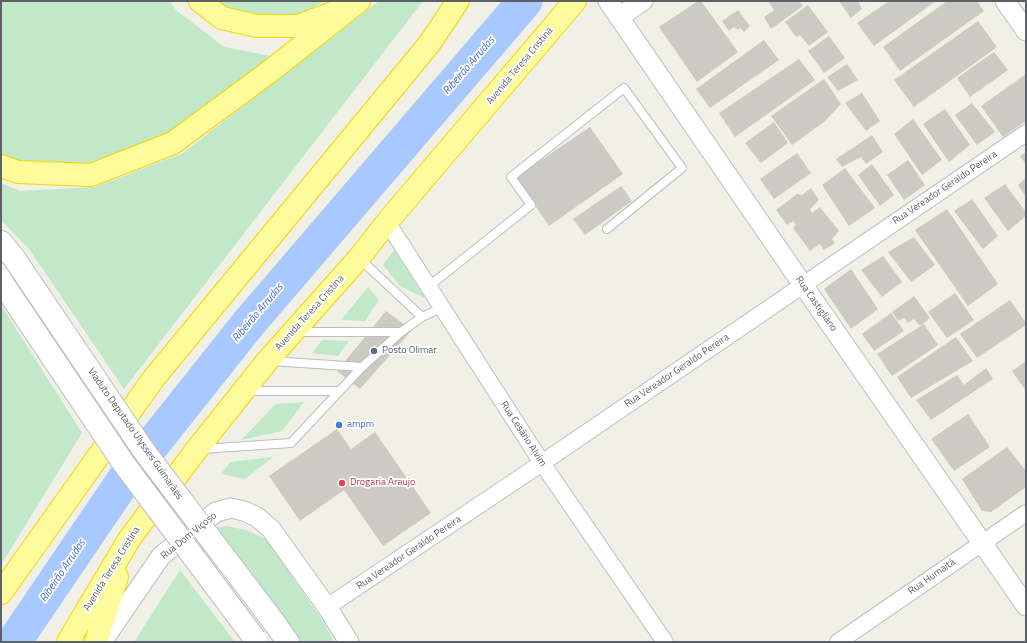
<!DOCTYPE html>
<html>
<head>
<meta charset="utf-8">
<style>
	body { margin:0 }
	#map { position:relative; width:1027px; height:643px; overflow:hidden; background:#f0f0e6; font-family:"Titillium Web",sans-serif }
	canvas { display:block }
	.frame { position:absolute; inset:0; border:2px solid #5d6067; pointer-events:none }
</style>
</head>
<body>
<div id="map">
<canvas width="1027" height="643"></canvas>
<div class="frame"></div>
</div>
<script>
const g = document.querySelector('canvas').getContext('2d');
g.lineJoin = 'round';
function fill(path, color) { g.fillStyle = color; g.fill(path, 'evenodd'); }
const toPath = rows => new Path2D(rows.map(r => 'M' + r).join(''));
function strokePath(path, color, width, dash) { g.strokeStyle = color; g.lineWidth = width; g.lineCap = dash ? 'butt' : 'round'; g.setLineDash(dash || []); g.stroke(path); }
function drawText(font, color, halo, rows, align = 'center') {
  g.font = font + ' "Titillium Web",sans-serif'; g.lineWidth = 3.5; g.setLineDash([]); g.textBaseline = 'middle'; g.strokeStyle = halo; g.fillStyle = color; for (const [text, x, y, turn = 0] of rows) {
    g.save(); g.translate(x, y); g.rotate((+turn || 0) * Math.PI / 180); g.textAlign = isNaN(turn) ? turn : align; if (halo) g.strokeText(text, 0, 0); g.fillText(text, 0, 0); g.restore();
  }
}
const green = toPath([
	[1,1,170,1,176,10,224,47,271,56,170,137,88,168,22,165,1,158],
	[215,1,324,1,287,23,238,17],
	[379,1,423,1,124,389,29,249,1,220,1,183,20,191,95,187,183,153],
	[394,250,425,298,400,286,383,265],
	[368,287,379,300,365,321,341,320],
	[1,305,82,433,1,565],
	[322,340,349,341,338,356,312,353],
	[304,402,282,431,241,440,276,404],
	[273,457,245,479,221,474,230,462],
	[227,526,246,530,266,539,325,624,334,642,293,642,213,528],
	[180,570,235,642,134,642]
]);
const river = toPath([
	[14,642,124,480,248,324,525,1]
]);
const building = toPath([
	[698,1,701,1,738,52,697,82,659,27],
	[768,1,799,1,803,6,771,29,764,17,774,10],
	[839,1,858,1,862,9,851,18],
	[889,1,936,1,874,46,857,23],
	[947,1,977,1,984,11,900,71,883,47],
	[808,5,828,32,809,46,800,35,796,37,785,22],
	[738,10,750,26,744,32,740,28,738,30,734,27,729,31,722,21],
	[978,21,997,47,914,107,894,80],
	[829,36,845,58,824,73,808,51],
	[764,40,779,60,710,108,696,89],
	[994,52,1008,70,970,97,957,78],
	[799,59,815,80,735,137,719,113],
	[847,64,858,80,838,91,827,77],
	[1026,74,1026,121,1003,137,981,106],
	[824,79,841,104,824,122,792,145,771,116],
	[862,93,880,121,866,131,845,103],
	[972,103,995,132,977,145,955,115],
	[945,109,970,145,949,162,923,124],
	[913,119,942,160,922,175,894,134],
	[774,122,788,143,761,163,745,143],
	[590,127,623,174,549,226,516,177],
	[872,135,883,152,866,164,861,157,842,167,836,159],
	[1026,152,1026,164,1020,156],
	[797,153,811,173,774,199,760,179],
	[908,160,925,185,904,200,887,175],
	[872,164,894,195,880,206,858,175],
	[845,168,875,208,849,226,822,185],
	[1026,178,1026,197,1018,185],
	[1005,184,1026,212,1026,216,1008,231,984,198],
	[621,186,632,201,585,235,573,219],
	[811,188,819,200,810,209,812,213,820,207,839,231,832,239,835,243,824,250,820,244,810,251,793,228,796,225,793,221,787,225,776,210,797,194,802,195],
	[972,199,998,236,983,249,954,211],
	[947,209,998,284,968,306,915,230],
	[914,237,935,265,911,282,888,252],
	[883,256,902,282,882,297,861,270],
	[851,269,878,309,851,329,824,289],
	[955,293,974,320,947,338,928,312],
	[914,296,930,318,920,326,914,319,908,323,904,318,898,321,892,312],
	[1010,300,1026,323,1026,325,977,358,960,334],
	[386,311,412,330,360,389,337,371],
	[891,313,904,331,874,351,862,334],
	[924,324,938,345,892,376,877,354],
	[956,337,973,361,911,398,897,377],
	[1026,361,1026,391,1012,371],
	[986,368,993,379,931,420,916,400,957,375,964,385],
	[968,414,990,447,954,471,931,439],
	[337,429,351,449,375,432,431,513,383,546,344,490,300,521,269,476],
	[1007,447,1026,471,1026,487,991,512,982,511,962,479]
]);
const service = toPath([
	[360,259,422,317],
	[428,287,531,205,511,177,624,88,682,168,607,229],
	[298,332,401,332],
	[271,361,362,367],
	[247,391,339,391],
	[202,449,291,443,362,367,401,332,422,317,441,308]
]);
const minor = toPath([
	[387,222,542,463,665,642],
	[327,607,542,463,1026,133],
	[838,642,1026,513]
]);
const tertiary = toPath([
	[608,1,803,285,1026,606],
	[1005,1,1026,31],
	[619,17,643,1],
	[102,642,161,556,216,512,231,508,244,511,257,517,271,529,327,607,349,642]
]);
const secondary = toPath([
	[1,242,14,258],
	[276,625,288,642]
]);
const trunk = toPath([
	[200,1,222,18,257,26,298,26,335,12],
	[1,166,18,172,91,175,173,143,269,72,359,1],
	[1,593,154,378,430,43,458,1],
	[68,642,130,538,197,449,268,360,359,258,387,222,575,1],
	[96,642,117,577]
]);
const secondaryBridge = toPath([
	[14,258,144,451,276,625],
	[1,281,124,464,255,639]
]);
const markers = [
	[374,351,4,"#5c6f8a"],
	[339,425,4,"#3f7fe0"],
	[342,483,4,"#e0444e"]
];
const streetNames = [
	["Avenida Teresa Cristina",520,66,-50],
	["Rua Vereador Geraldo Pereira",945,188,-34],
	["Rua Castigliano",816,304,55],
	["Avenida Teresa Cristina",310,313,-48],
	["Rua Vereador Geraldo Pereira",677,371,-34],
	["Viaduto Deputado Ulysses Guimarães",135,434,55],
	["Rua Cesário Alvim",523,434,57],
	["Rua Dom Viçoso",189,536,-39],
	["Rua Vereador Geraldo Pereira",409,553,-34],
	["Avenida Teresa Cristina",112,569,-58],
	["Rua Humaitá",932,577,-35]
];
const serviceNames = [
	["Posto Olimar",382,351]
];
const shopNames = [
	["ampm",347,425]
];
const healthNames = [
	["Drogaria Araujo",350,483]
];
const waterNames = [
	["Ribeirão Arrudas",469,66,-49],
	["Ribeirão Arrudas",258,313,-50],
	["Ribeirão Arrudas",63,571,-56]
];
fill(green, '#c1e8c8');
strokePath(river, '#a7c9ff', 35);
fill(building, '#cbcac3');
strokePath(service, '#bdbec5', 10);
strokePath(minor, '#bdbec5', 18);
strokePath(tertiary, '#bdbec5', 21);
strokePath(secondary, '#bbbdc4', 24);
strokePath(trunk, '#f6d500', 24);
strokePath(service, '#fff', 8);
strokePath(minor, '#fff', 16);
strokePath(tertiary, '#fff', 19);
strokePath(secondary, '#fff', 22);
strokePath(trunk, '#fefb9d', 22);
strokePath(secondaryBridge, '#bbbdc4', 24, []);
strokePath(secondaryBridge, '#fff', 22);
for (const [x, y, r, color] of markers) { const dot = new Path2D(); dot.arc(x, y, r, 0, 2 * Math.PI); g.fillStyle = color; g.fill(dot); strokePath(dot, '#fff', 1.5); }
drawText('10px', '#5d6067', '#fff', streetNames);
drawText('10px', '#4e5e75', '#fff', serviceNames, 'left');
drawText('10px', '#366cbe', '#fff', shopNames, 'left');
drawText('10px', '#be3a42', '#fff', healthNames, 'left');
drawText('italic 11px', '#446cc8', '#fff', waterNames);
</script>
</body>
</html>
